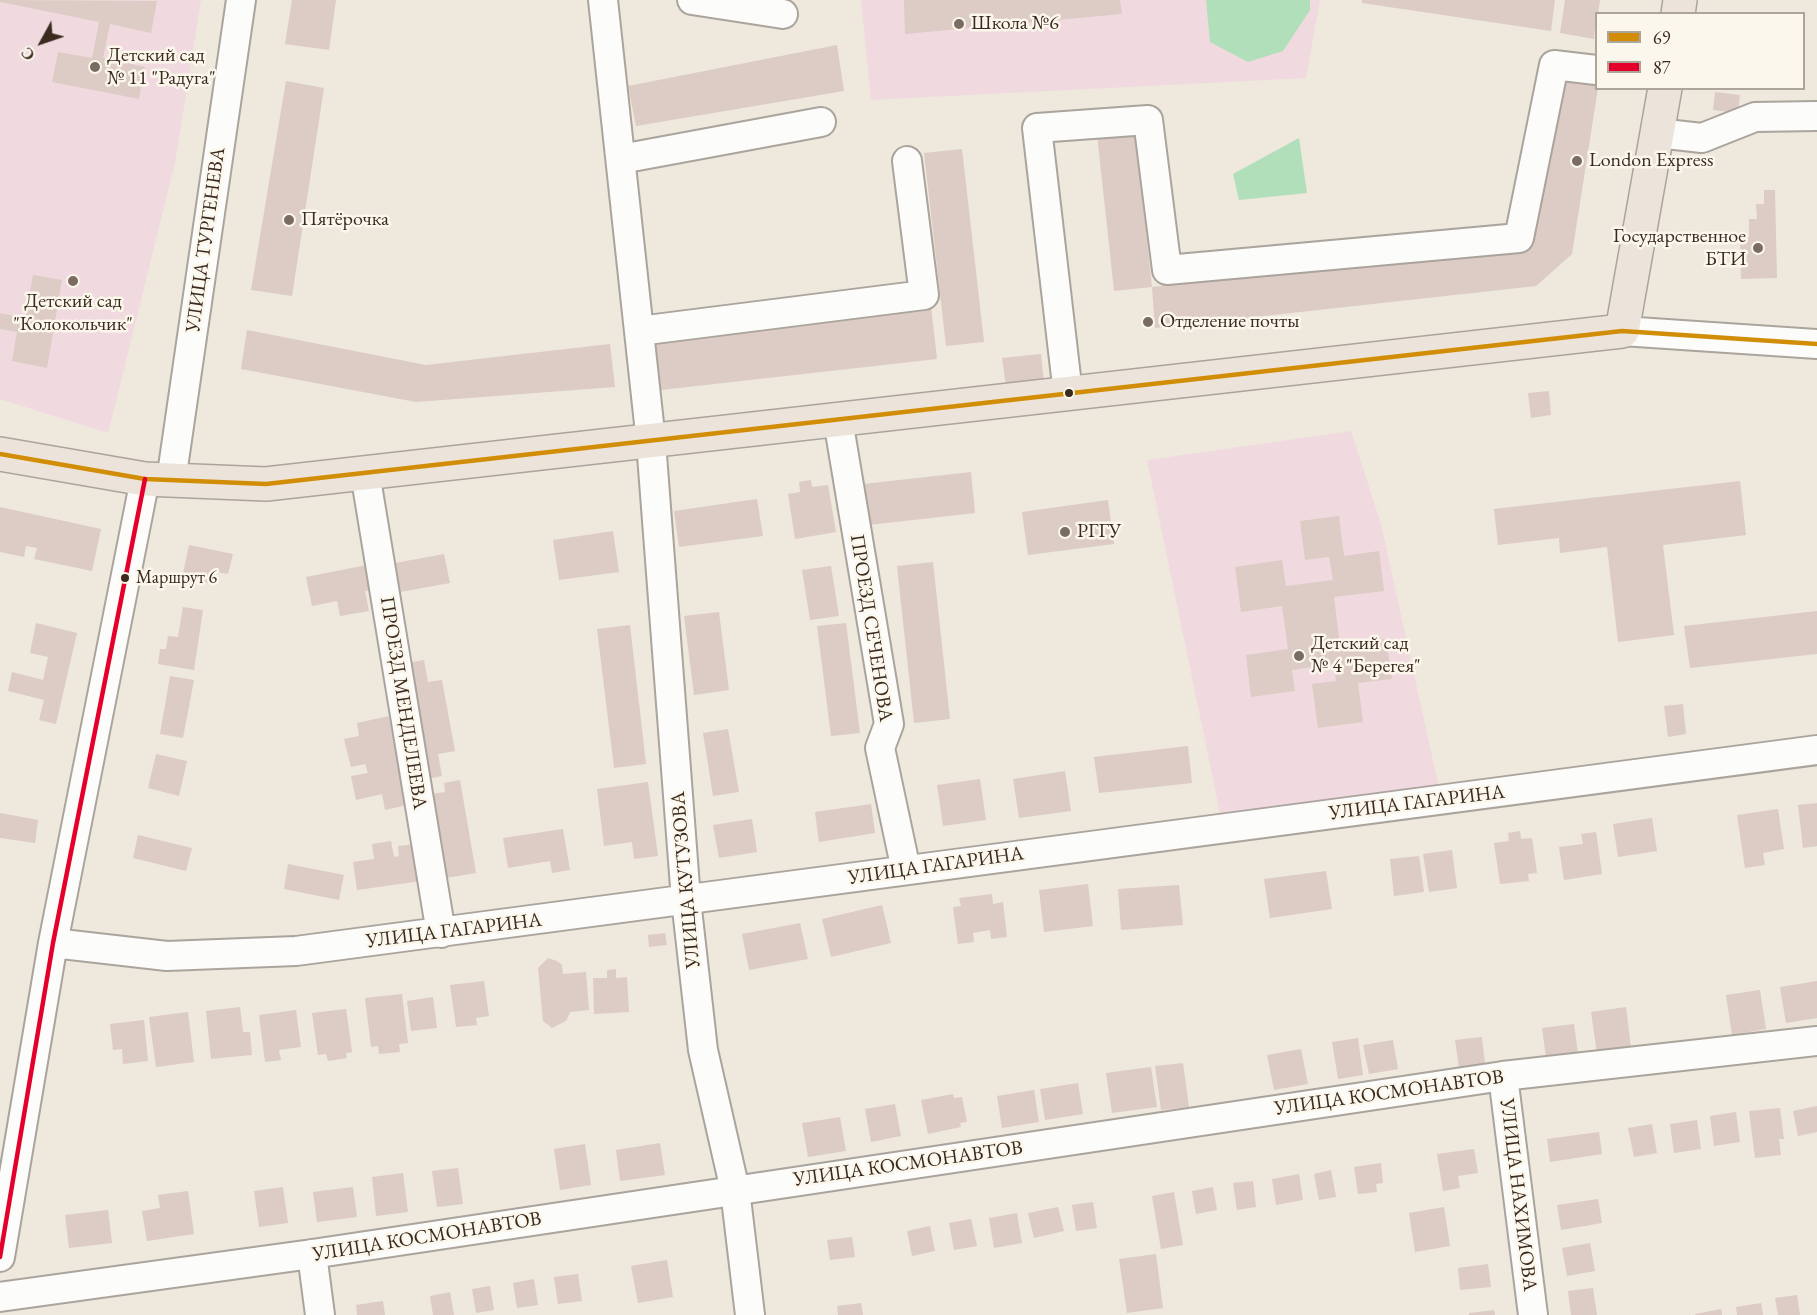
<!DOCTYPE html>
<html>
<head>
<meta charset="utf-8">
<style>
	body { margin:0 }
	#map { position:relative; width:1817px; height:1315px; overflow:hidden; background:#eee8dd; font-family:"EB Garamond",serif }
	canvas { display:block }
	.legend { position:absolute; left:1595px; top:12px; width:210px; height:78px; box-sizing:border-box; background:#fbf7ec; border:2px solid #aea59a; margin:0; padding:8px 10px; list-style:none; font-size:18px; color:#3b2a1e }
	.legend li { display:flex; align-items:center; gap:12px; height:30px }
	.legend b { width:30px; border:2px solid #aea59a }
	.north { position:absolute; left:12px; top:12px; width:60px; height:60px; -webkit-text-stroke:4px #fbf7ec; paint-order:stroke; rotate:230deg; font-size:16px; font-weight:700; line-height:24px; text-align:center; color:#3b2a1e }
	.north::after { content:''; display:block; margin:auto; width:21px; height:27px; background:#3b2a1e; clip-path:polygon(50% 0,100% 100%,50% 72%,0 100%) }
</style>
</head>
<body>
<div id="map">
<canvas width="1817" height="1315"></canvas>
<ul class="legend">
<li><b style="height:8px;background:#d18d06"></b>69</li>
<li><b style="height:8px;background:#e4002b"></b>87</li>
</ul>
<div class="north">С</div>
</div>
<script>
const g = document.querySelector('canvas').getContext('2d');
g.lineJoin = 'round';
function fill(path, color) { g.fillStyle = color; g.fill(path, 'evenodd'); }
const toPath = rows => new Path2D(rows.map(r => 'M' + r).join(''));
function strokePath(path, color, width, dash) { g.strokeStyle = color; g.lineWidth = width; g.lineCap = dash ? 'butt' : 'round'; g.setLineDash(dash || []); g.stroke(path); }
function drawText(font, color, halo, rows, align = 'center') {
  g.font = font + ' "EB Garamond",serif'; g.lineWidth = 5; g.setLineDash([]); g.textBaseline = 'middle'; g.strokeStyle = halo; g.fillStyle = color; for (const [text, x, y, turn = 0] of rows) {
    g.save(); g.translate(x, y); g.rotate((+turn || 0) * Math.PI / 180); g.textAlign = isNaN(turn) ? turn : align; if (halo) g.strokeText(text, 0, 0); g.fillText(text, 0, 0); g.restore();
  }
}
const built = toPath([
	[0,0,201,0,175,163,108,433,0,399],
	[861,0,1320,0,1306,78,871,100],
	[1351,431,1381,524,1439,788,1220,813,1147,460]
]);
const green = toPath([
	[1206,0,1310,0,1310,10,1283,51,1248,62,1210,42],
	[1299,138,1307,193,1239,200,1233,174]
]);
const building = toPath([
	[0,0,157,1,151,33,110,24,103,58,145,67,139,99,52,82,58,52,92,58,99,22,0,2],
	[292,0,336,0,329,50,285,44],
	[904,0,1120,0,1122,14,905,34],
	[1362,0,1555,0,1551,31,1362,3],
	[1565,0,1600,0,1598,14,1596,14,1594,39,1560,33],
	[837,45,844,91,636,126,628,86],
	[1564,79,1596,85,1596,88,1598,88,1572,254,1536,286,1155,328,1152,287,1528,244],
	[286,81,324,88,292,296,251,290],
	[1715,92,1740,95,1738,113,1713,110],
	[1135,130,1152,287,1114,291,1097,134],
	[962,149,984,342,946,346,924,153],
	[1764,190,1775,190,1777,278,1741,279,1740,237,1749,237,1749,219,1757,219,1756,204,1764,204],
	[33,275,62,280,47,368,12,361,17,332,0,329,0,313,25,318],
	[931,306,937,359,661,390,655,338],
	[247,330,426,365,610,344,615,387,416,402,241,369],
	[1041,354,1044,383,1006,387,1002,358],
	[1549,391,1551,415,1531,418,1528,393],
	[971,472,975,513,860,526,855,485],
	[811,480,812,487,828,485,836,532,795,539,788,494,800,492,799,482],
	[1740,481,1746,535,1663,545,1674,635,1618,642,1607,547,1560,553,1559,538,1498,545,1494,509],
	[757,499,763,536,679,547,674,511],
	[1108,500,1114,544,1028,555,1022,512],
	[0,507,101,529,92,571,34,559,37,548,26,546,24,557,0,552],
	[1339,516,1344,556,1379,551,1384,591,1334,597,1340,645,1386,639,1392,679,1358,683,1363,722,1318,728,1312,684,1336,681,1333,664,1292,670,1295,691,1251,697,1246,655,1288,649,1282,606,1241,612,1235,567,1282,560,1286,586,1333,580,1329,557,1305,560,1300,521],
	[613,531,619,572,559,580,553,540],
	[189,545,233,554,228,574,212,571,209,583,182,578],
	[444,554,450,583,400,592,395,563],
	[933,562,950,719,914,723,897,566],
	[367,565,372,590,365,591,369,611,340,616,337,601,312,606,306,577],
	[831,566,839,616,810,620,802,570],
	[183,607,203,610,194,670,158,664,160,649,166,649,168,636,178,637],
	[1817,611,1817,654,1690,668,1684,626],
	[719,612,729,690,694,695,684,616],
	[36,623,77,633,56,724,39,720,44,700,8,691,12,672,43,680,48,657,30,653],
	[846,623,860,733,831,736,817,626],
	[630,625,646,764,614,768,597,629],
	[424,660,428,682,442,680,455,751,438,754,442,776,427,779,406,663],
	[170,676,194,680,183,738,160,734],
	[1683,704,1686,734,1668,737,1664,706],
	[389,716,408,805,385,810,382,794,356,800,351,776,368,773,365,764,351,767,344,739,359,736,357,723],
	[728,729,739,792,713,796,703,733],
	[1188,746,1192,783,1099,793,1094,757],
	[156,754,187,761,179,796,148,788],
	[1065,771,1071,811,1019,818,1013,779],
	[980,779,986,820,943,826,937,785],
	[460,780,476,873,446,878,431,794,445,792,444,783],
	[648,782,658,856,634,859,632,842,604,846,597,789],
	[1817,803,1817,846,1803,848,1798,805],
	[871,804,875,833,819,842,815,812],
	[1778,809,1784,849,1763,853,1765,865,1745,868,1737,815],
	[0,813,38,820,35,843,0,838],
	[1652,818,1657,851,1618,857,1613,824],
	[752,819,757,852,719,858,713,825],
	[563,829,570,870,552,873,550,861,508,868,503,838],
	[1520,831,1521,839,1532,838,1537,873,1528,874,1529,881,1500,884,1494,843,1509,841,1508,833],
	[1596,832,1602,874,1564,880,1559,847,1583,844,1581,834],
	[138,835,192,848,186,871,133,858],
	[391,841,394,857,399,856,398,846,416,844,421,881,357,890,353,862,374,859,372,844],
	[1452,850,1457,888,1429,892,1423,854],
	[1419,856,1424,892,1394,896,1390,859],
	[288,864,344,875,339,900,284,889],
	[1326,871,1332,909,1270,918,1264,879],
	[1088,884,1093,926,1044,932,1039,890],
	[1179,885,1183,925,1121,930,1118,889],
	[992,894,993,904,1003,902,1007,937,991,939,990,930,973,933,974,942,958,944,953,907,961,906,959,898],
	[882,905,891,943,831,957,822,919],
	[800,923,808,959,749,970,742,934],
	[665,933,667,945,649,947,648,935],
	[548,958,557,961,562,965,563,974,586,972,589,1010,570,1012,566,1021,552,1028,543,1021,538,968],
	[616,969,616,978,627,977,629,1012,594,1014,593,978,607,978,607,970],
	[484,981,489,1016,476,1018,477,1025,456,1027,450,985],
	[1817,981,1817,1018,1786,1023,1780,987],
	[1760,990,1766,1029,1732,1035,1726,995],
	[402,994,408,1043,399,1044,400,1052,379,1054,378,1046,371,1047,365,998],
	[433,997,437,1028,411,1031,407,1001],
	[240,1007,243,1032,250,1032,252,1055,211,1059,206,1011],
	[1626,1007,1631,1048,1597,1053,1591,1012],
	[346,1009,352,1052,346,1053,347,1058,328,1061,326,1054,318,1055,312,1013],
	[296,1010,301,1047,279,1050,281,1060,265,1062,259,1015],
	[188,1012,194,1062,156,1067,149,1017],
	[144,1020,148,1061,123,1064,122,1049,113,1050,110,1024],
	[1574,1024,1578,1053,1546,1057,1542,1028],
	[1482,1037,1485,1065,1459,1068,1455,1040],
	[1358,1038,1363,1075,1338,1079,1332,1042],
	[1393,1040,1398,1069,1369,1074,1363,1045],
	[1301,1049,1308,1084,1274,1090,1267,1055],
	[1183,1063,1189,1107,1161,1110,1155,1066],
	[1151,1067,1157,1107,1112,1113,1106,1073],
	[1078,1083,1083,1114,1045,1120,1040,1089],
	[1034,1090,1039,1122,1002,1128,997,1096],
	[953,1094,954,1098,962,1097,967,1122,960,1123,961,1127,928,1134,921,1100],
	[895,1104,901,1136,871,1142,865,1109],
	[1817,1106,1817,1132,1798,1136,1793,1111],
	[1780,1108,1784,1139,1779,1139,1781,1155,1755,1158,1749,1111],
	[1736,1112,1740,1142,1714,1146,1710,1116],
	[840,1117,846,1151,808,1157,802,1123],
	[1697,1120,1701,1149,1674,1153,1670,1124],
	[1652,1124,1657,1153,1634,1157,1628,1128],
	[1599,1132,1602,1154,1550,1162,1547,1139],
	[660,1143,665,1175,620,1181,616,1150],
	[585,1144,591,1185,560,1190,554,1149],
	[1474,1149,1478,1173,1458,1176,1460,1188,1443,1191,1437,1154],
	[1381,1163,1383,1183,1376,1184,1377,1192,1358,1194,1354,1167],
	[458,1168,463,1204,437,1207,432,1171],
	[1331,1170,1336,1197,1319,1200,1314,1174],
	[403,1173,408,1212,376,1216,372,1177],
	[1299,1174,1303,1200,1276,1205,1272,1179],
	[1253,1181,1256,1207,1237,1210,1233,1183],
	[283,1187,288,1223,259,1227,254,1191],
	[353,1187,357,1217,317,1222,313,1192],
	[1213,1187,1217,1210,1196,1214,1192,1191],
	[188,1191,194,1234,147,1241,142,1211,160,1208,158,1195],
	[1174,1192,1183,1245,1161,1249,1152,1196],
	[1598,1199,1602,1223,1561,1230,1557,1205],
	[1093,1202,1097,1228,1076,1231,1072,1205],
	[1058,1207,1064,1231,1034,1238,1028,1213],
	[1444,1207,1450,1246,1415,1252,1409,1213],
	[108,1210,112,1243,69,1248,65,1215],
	[1017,1213,1022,1243,994,1248,989,1218],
	[971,1219,977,1246,954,1250,949,1223],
	[930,1226,935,1251,912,1256,907,1231],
	[852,1237,855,1257,830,1260,827,1240],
	[1590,1243,1595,1271,1567,1276,1562,1248],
	[1156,1254,1163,1308,1127,1313,1119,1259],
	[667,1260,673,1297,638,1303,631,1266],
	[1488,1264,1491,1287,1460,1290,1458,1268],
	[578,1274,582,1301,558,1304,554,1277],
	[534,1279,538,1305,517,1308,513,1283],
	[490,1286,494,1310,476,1313,472,1289],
	[1593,1288,1597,1315,1571,1315,1568,1291],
	[450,1292,454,1315,433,1315,430,1296],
	[1797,1295,1800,1315,1778,1315,1775,1298],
	[383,1301,385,1315,357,1315,356,1305],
	[861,1303,863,1315,838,1315,837,1306],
	[1761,1303,1763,1315,1737,1315,1736,1307],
	[1721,1309,1722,1315,1695,1315,1695,1314],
	[1494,1310,1495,1315,1469,1315,1469,1313]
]);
const minor = toPath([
	[603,0,651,442,686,900,703,1050,735,1190,750,1315],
	[692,0,783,14],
	[1657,133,1702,138,1755,117,1817,116],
	[621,159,821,122],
	[639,331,924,295,907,161],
	[1622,331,1817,344],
	[1068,394,1037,128,1148,120,1167,270,1519,238,1554,65,1596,70],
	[838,420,889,724,880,748,906,870],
	[365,473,441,933],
	[171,481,241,0],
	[53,943,167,956,296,951,1817,750],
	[1503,1076,1533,1315],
	[312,1254,320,1315],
	[0,1257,53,943,145,479],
	[0,1297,312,1254,1503,1076,1817,1041]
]);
const major = toPath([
	[1678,14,1680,0],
	[0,454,145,479,266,484,1622,331,1665,88]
]);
const bus1 = toPath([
	[0,454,145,479,266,484,1622,331,1817,344]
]);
const bus2 = toPath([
	[0,1257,53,943,145,479]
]);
const markers = [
	[959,24,6,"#7a6c61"],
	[95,67,6,"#7a6c61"],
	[1577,161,6,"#7a6c61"],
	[289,220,6,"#7a6c61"],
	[1758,248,6,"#7a6c61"],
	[73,281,6,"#7a6c61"],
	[1148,322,6,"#7a6c61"],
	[1069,393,5,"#3b2a1e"],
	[1065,532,6,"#7a6c61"],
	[125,578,5,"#3b2a1e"],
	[1299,656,6,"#7a6c61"]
];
const busNames = [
	["Маршрут 6",136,578]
];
const poiNames = [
	["Школа №6",971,24],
	["Детский сад",107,56],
	["№ 11 \"Радуга\"",107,79],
	["London Express",1589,161],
	["Пятёрочка",301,220],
	["Государственное",1746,237,"right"],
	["БТИ",1746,260,"right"],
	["Детский сад",73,302,"center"],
	["\"Колокольчик\"",73,325,"center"],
	["Отделение почты",1160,322],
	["РГГУ",1077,532],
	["Детский сад",1311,644],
	["№ 4 \"Берегея\"",1311,667]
];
const streetNames = [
	["УЛИЦА ТУРГЕНЕВА",206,240,-82],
	["ПРОЕЗД СЕЧЕНОВА",871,628,81],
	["ПРОЕЗД МЕНДЕЛЕЕВА",403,703,81],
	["УЛИЦА ГАГАРИНА",1417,803,-7],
	["УЛИЦА ГАГАРИНА",936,866,-8],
	["УЛИЦА КУТУЗОВА",686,880,-95],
	["УЛИЦА ГАГАРИНА",454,931,-7],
	["УЛИЦА КОСМОНАВТОВ",1389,1093,-8],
	["УЛИЦА КОСМОНАВТОВ",908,1164,-8],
	["УЛИЦА НАХИМОВА",1518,1195,83],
	["УЛИЦА КОСМОНАВТОВ",427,1237,-9]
];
fill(built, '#f0dadf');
fill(green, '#b1dfba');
fill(building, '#ddcbc5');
strokePath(minor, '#aaa49d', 32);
strokePath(major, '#aaa49d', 36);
strokePath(minor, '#fcfcfa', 28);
strokePath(major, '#ece4da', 33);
strokePath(bus1, '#d18d06', 4.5);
strokePath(bus2, '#e4002b', 4.5);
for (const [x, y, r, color] of markers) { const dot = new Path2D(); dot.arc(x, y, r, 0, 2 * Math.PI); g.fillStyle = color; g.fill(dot); strokePath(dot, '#fbf7ec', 2); }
drawText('18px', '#3b2a1e', '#fbf7ec', busNames, 'left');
drawText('20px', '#3b2a1e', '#fbf7ec', poiNames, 'left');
drawText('20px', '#3b2a1e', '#fbf7ec', streetNames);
</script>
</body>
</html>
